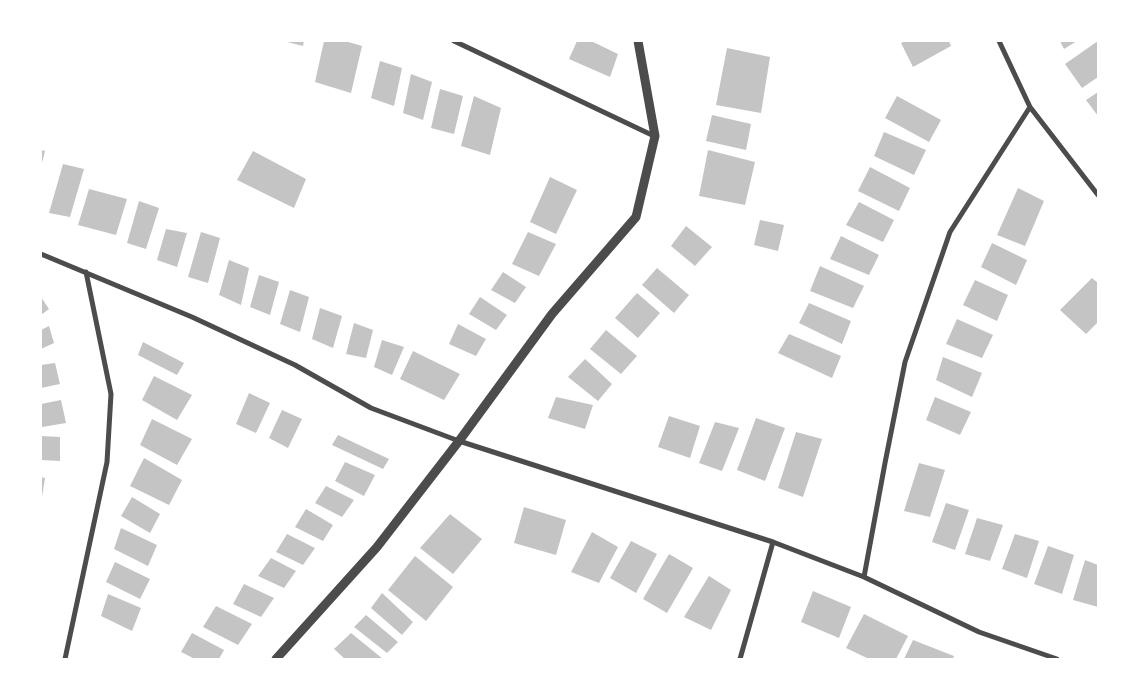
<!DOCTYPE html>
<html>
<head>
<meta charset="utf-8">
<style>
	body { margin:0 }
	#map { position:relative; width:1139px; height:700px; overflow:hidden; background:#fff; font-family:"Libre Baskerville",serif }
	canvas { display:block }
	.frame { position:absolute; inset:0; border:42px solid #fff; pointer-events:none }
</style>
</head>
<body>
<div id="map">
<canvas width="1139" height="700"></canvas>
<div class="frame"></div>
</div>
<script>
const g = document.querySelector('canvas').getContext('2d');
g.lineJoin = 'round';
function fill(path, color) { g.fillStyle = color; g.fill(path, 'evenodd'); }
const toPath = rows => new Path2D(rows.map(r => 'M' + r).join(''));
function strokePath(path, color, width, dash) { g.strokeStyle = color; g.lineWidth = width; g.lineCap = dash ? 'butt' : 'round'; g.setLineDash(dash || []); g.stroke(path); }
const building = toPath([
	[287,41,304,41,303,46,287,42],
	[324,41,345,41,362,46,351,93,315,82],
	[577,41,591,41,618,54,610,77,569,59],
	[905,41,949,41,951,46,913,67,901,43],
	[1060,41,1077,41,1064,49],
	[1098,41,1098,77,1082,88,1065,64],
	[727,48,770,57,761,113,716,105],
	[380,61,402,68,394,106,371,98],
	[411,74,432,82,423,120,403,113],
	[440,89,463,96,454,134,431,128],
	[1098,92,1098,116,1086,100],
	[474,96,501,108,490,155,461,146],
	[897,96,941,120,929,142,885,118],
	[712,115,751,124,746,150,706,141],
	[884,132,926,150,914,175,874,156],
	[41,150,45,151,42,163,41,163],
	[708,150,755,162,745,205,699,196],
	[253,151,306,179,294,208,237,180],
	[63,164,84,169,70,217,49,213],
	[870,167,910,188,899,211,858,191],
	[550,177,577,190,556,234,530,222],
	[1018,188,1044,201,1025,246,997,235],
	[89,189,127,199,116,235,78,225],
	[139,201,159,208,146,249,127,243],
	[859,202,894,220,883,242,846,225],
	[760,220,784,225,778,251,754,245],
	[686,226,712,247,695,266,671,246],
	[166,229,187,233,177,267,157,260],
	[201,232,220,238,208,283,188,277],
	[528,232,556,244,539,276,512,264],
	[841,236,879,255,869,275,830,259],
	[992,243,1027,260,1016,285,981,267],
	[229,260,249,268,241,305,219,295],
	[820,266,864,286,853,308,810,291],
	[657,268,689,295,674,313,642,285],
	[503,272,526,287,515,303,491,290],
	[259,275,279,282,270,315,250,307],
	[1092,278,1098,283,1098,322,1086,334,1060,310],
	[975,280,1008,295,997,321,963,305],
	[290,290,309,297,300,332,280,324],
	[637,293,660,313,638,338,615,318],
	[41,297,49,309,41,315],
	[480,297,507,315,496,330,469,314],
	[809,303,851,321,842,344,799,323],
	[320,308,342,316,333,348,312,339],
	[957,319,993,335,982,358,946,344],
	[354,323,373,330,366,358,346,354],
	[458,324,486,339,476,356,449,344],
	[49,326,54,343,41,349,41,330],
	[606,330,637,356,621,374,590,349],
	[789,334,841,356,832,378,778,353],
	[382,340,404,347,392,375,374,367],
	[143,342,184,363,177,375,138,355],
	[413,351,460,374,444,400,400,379],
	[943,357,982,373,972,397,936,380],
	[585,359,612,384,598,401,568,377],
	[55,363,60,384,41,388,41,365],
	[154,376,192,395,177,420,142,400],
	[249,393,270,403,256,433,236,424],
	[556,397,593,405,585,429,548,418],
	[935,397,971,412,960,435,926,420],
	[61,400,66,423,42,427,41,404],
	[282,410,302,419,288,448,269,438],
	[669,416,700,426,690,458,658,447],
	[756,418,785,428,765,481,737,470],
	[152,419,192,439,177,465,140,445],
	[715,422,739,428,722,471,699,463],
	[796,432,822,439,803,497,778,488],
	[338,435,389,459,383,469,332,445],
	[41,436,60,437,60,461,41,460],
	[144,458,182,480,169,505,130,486],
	[345,462,375,475,364,496,335,481],
	[919,463,945,470,930,517,904,511],
	[41,477,45,478,42,497,41,497],
	[326,486,354,500,342,517,315,503],
	[132,497,160,514,150,533,121,516],
	[946,503,969,510,955,550,932,542],
	[524,507,566,520,556,555,514,543],
	[306,509,333,525,323,541,295,527],
	[450,514,482,539,453,574,420,548],
	[977,518,1003,525,990,561,965,554],
	[121,528,157,545,148,566,114,549],
	[592,532,618,547,599,583,571,572],
	[287,534,315,548,303,565,276,552],
	[1015,534,1039,541,1027,578,1002,569],
	[631,541,657,554,636,593,610,578],
	[1048,546,1074,555,1062,594,1034,584],
	[669,554,693,568,667,613,643,599],
	[415,556,453,587,426,621,388,590],
	[271,558,296,571,284,588,258,576],
	[1085,560,1098,565,1098,607,1073,600],
	[115,562,150,579,140,599,106,582],
	[709,576,731,590,711,630,684,617],
	[244,584,274,598,261,617,233,604],
	[813,591,851,607,839,638,801,622],
	[382,593,413,622,402,635,371,608],
	[108,594,141,608,132,631,101,616],
	[216,606,252,624,238,645,203,627],
	[864,614,908,636,896,659,869,659,846,648],
	[366,615,398,642,387,653,354,627],
	[192,633,224,650,219,659,195,659,181,652],
	[351,633,383,659,345,659,334,649],
	[913,640,954,656,953,659,904,659]
]);
const minor = toPath([
	[454,41,654,136],
	[999,41,1030,107,1098,195],
	[41,254,192,317,295,365,371,408,459,441,773,542,864,577,979,632,1057,659],
	[864,577,885,463,905,362,950,232,1030,107],
	[65,659,107,462,111,394,86,272],
	[740,659,773,542]
]);
const tertiary = toPath([
	[276,659,377,547,459,441,552,314,636,217,655,136,638,41]
]);
fill(building, '#c4c4c4');
strokePath(minor, '#4c4c4c', 5);
strokePath(tertiary, '#4c4c4c', 9);
</script>
</body>
</html>
